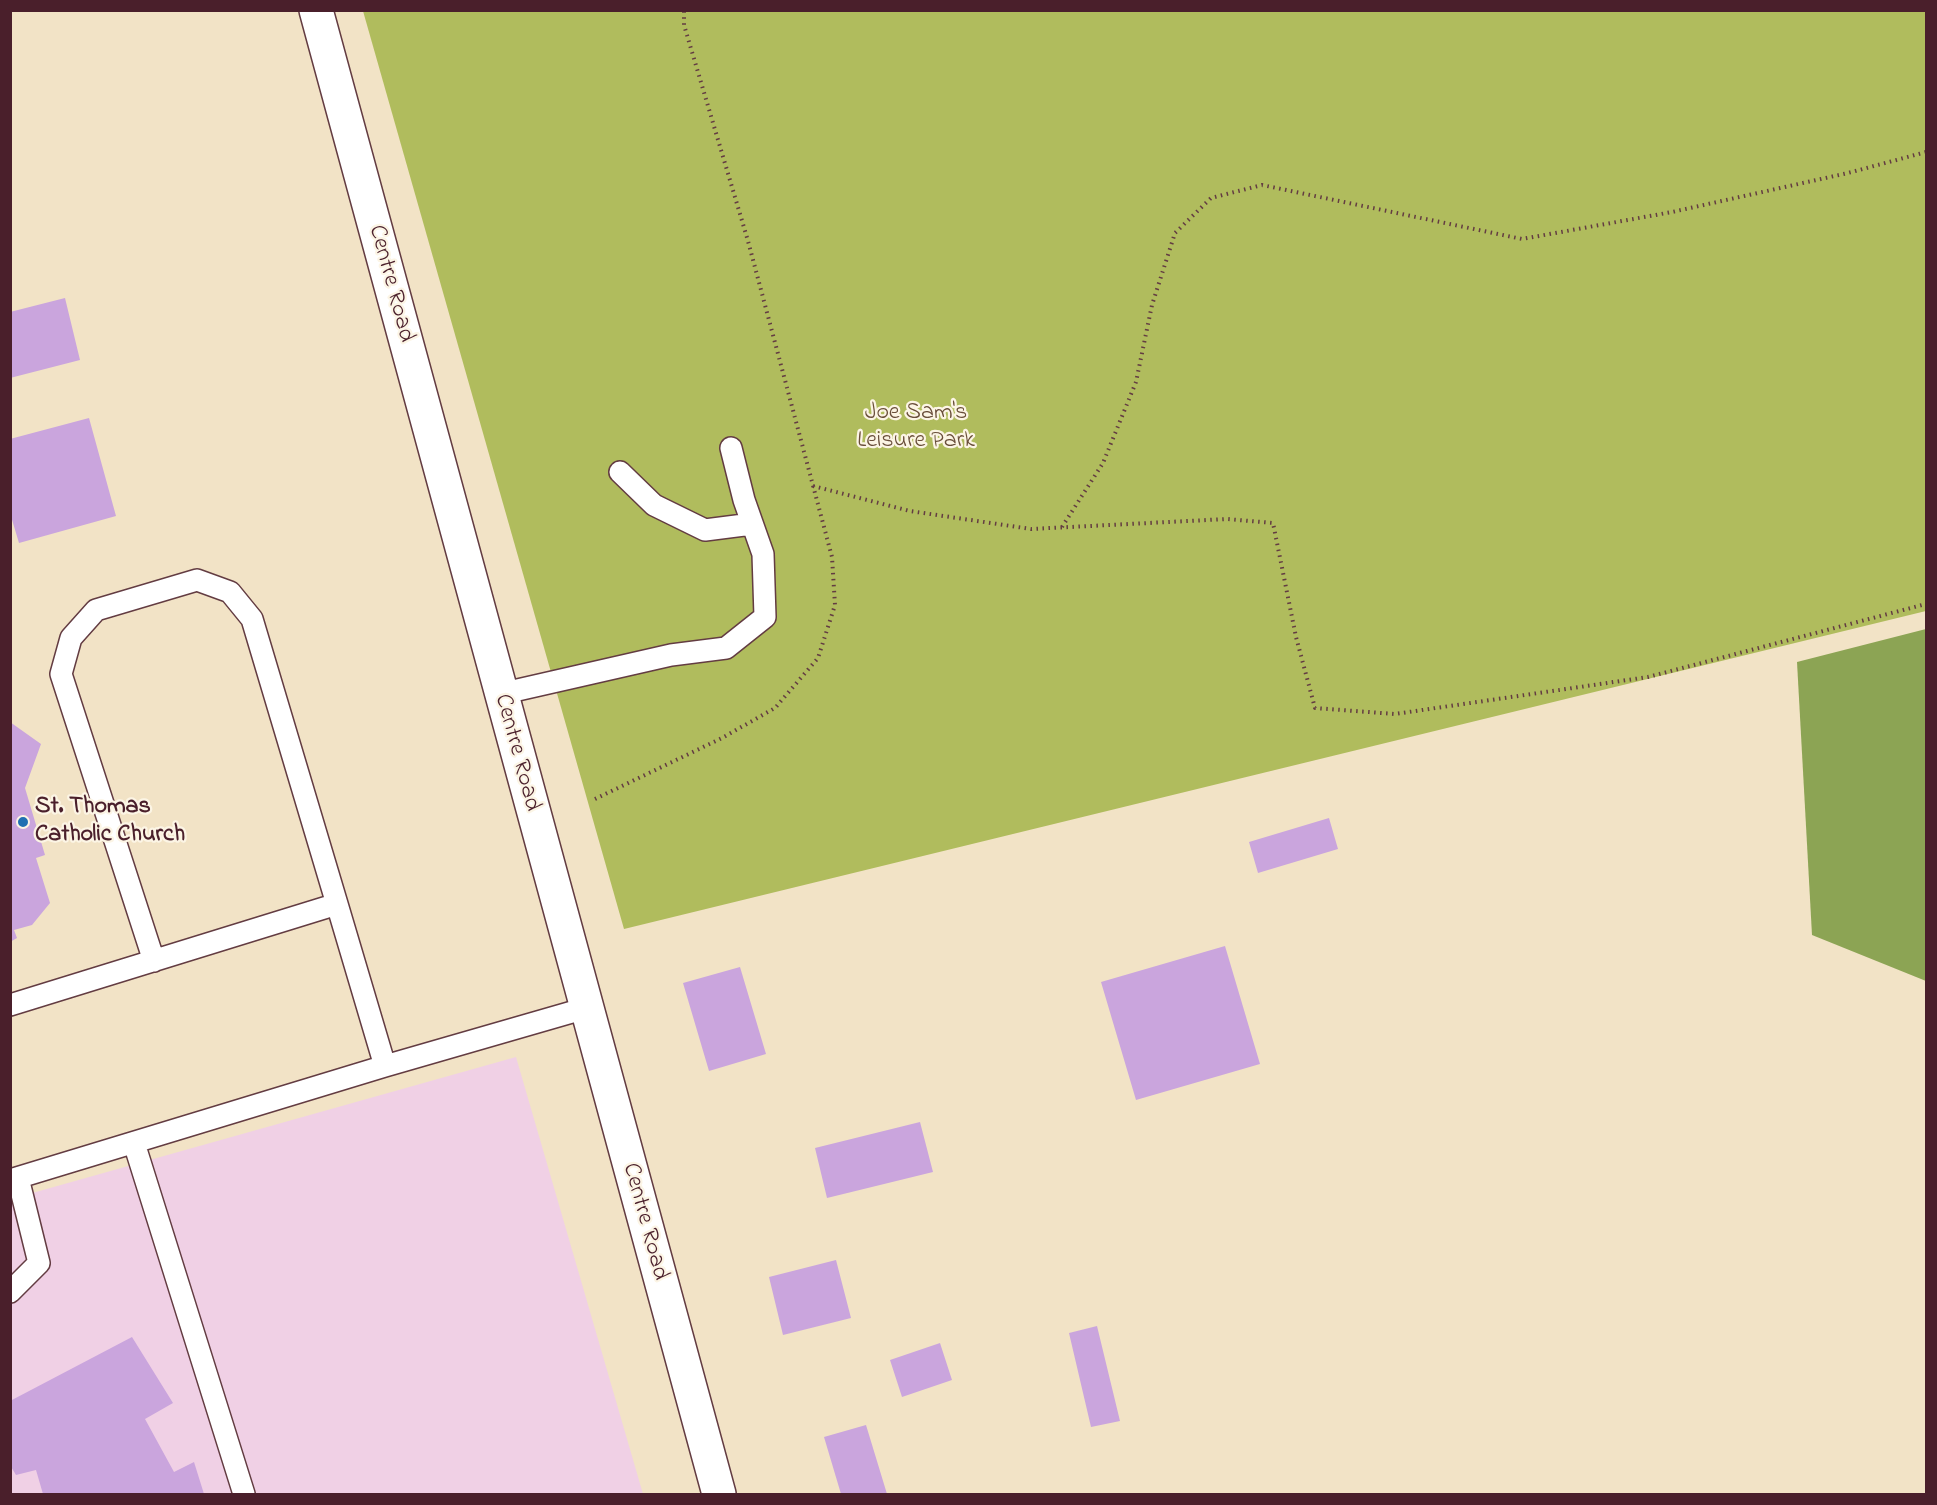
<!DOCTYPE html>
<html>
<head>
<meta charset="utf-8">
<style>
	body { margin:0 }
	#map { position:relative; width:1937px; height:1505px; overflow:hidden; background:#f2e3c6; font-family:"Indie Flower",sans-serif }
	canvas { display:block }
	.frame { position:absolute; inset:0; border:12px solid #4a1f2b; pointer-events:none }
</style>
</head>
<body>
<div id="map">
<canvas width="1937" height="1505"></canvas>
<div class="frame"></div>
</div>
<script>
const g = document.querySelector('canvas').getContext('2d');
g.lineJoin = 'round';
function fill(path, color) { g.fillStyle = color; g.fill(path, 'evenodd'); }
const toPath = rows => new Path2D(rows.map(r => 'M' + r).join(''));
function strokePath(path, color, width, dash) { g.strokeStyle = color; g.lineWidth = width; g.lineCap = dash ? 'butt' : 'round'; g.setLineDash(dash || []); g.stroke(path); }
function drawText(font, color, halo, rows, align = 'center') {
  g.font = font + ' "Indie Flower",sans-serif'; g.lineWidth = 4.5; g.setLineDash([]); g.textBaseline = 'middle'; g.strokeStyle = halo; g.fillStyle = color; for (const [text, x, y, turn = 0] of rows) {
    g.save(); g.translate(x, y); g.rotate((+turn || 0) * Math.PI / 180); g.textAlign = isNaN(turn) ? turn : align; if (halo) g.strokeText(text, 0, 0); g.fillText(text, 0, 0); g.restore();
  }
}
const built = toPath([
	[516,1057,643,1494,11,1494,11,1199]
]);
const green = toPath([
	[363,11,1926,11,1926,611,624,929]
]);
const forest = toPath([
	[1926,629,1926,981,1812,935,1797,662]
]);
const building = toPath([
	[65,298,80,360,10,378,10,312],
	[89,418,116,516,19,543,10,513,10,439],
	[10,722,41,744,25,788,45,855,36,858,50,903,32,925,14,930,17,938,10,942],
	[1329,818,1338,849,1258,873,1249,842],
	[1225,946,1260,1064,1136,1100,1101,982],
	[740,967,766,1054,709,1071,683,983],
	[920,1122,933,1172,827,1198,815,1148],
	[836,1260,851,1318,783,1335,769,1277],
	[1097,1326,1120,1421,1091,1427,1069,1333],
	[132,1337,173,1403,145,1419,174,1472,194,1462,204,1494,43,1494,36,1470,16,1475,10,1465,10,1401],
	[940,1343,952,1380,902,1397,890,1360],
	[866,1425,887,1494,841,1494,824,1437]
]);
const path = toPath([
	[813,486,910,511,1031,529,1227,519,1273,523,1296,637,1315,708,1395,714,1648,677,1926,604],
	[1062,527,1103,463,1136,382,1152,305,1175,233,1211,198,1262,185,1522,239,1672,212,1848,173,1926,152],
	[595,799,722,738,775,708,818,658,835,605,832,557,748,241,684,25,684,10]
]);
const lane = toPath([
	[620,472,654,505,705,530,752,524],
	[500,694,671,655,726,648,765,617,763,554,744,500,731,448],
	[154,961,61,674,71,638,96,610,197,580,230,592,252,619,337,904],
	[10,1005,337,904,385,1066],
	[134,1143,244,1494],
	[10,1180,385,1066,586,1008],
	[10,1292,39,1263,18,1178]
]);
const secondary = toPath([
	[316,10,719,1494]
]);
const markers = [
	[23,822,6,"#1f6fb2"]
];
const streetNames = [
	["Centre Road",390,284,75],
	["Centre Road",516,753,75],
	["Centre Road",644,1222,75]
];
const parkNames = [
	["Joe Sam's",916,414],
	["Leisure Park",916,442]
];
const poiNames = [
	["St. Thomas",35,808],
	["Catholic Church",35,836]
];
fill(built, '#f0d0e5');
fill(green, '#b0bc5d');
fill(forest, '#8ca454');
fill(building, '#caa5dd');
strokePath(lane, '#633c42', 24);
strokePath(secondary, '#633c42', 36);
strokePath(path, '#633c42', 4, [1.5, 4.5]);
strokePath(lane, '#fff', 21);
strokePath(secondary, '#fff', 33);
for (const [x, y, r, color] of markers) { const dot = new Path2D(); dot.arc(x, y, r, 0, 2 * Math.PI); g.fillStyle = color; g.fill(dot); strokePath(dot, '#fcf5e5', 2); }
drawText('24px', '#4a1f2b', '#fcf5e5', streetNames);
drawText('24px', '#694e3a', '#fcf5e5', parkNames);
drawText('bold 24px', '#4a1f2b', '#fcf5e5', poiNames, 'left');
</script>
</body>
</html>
